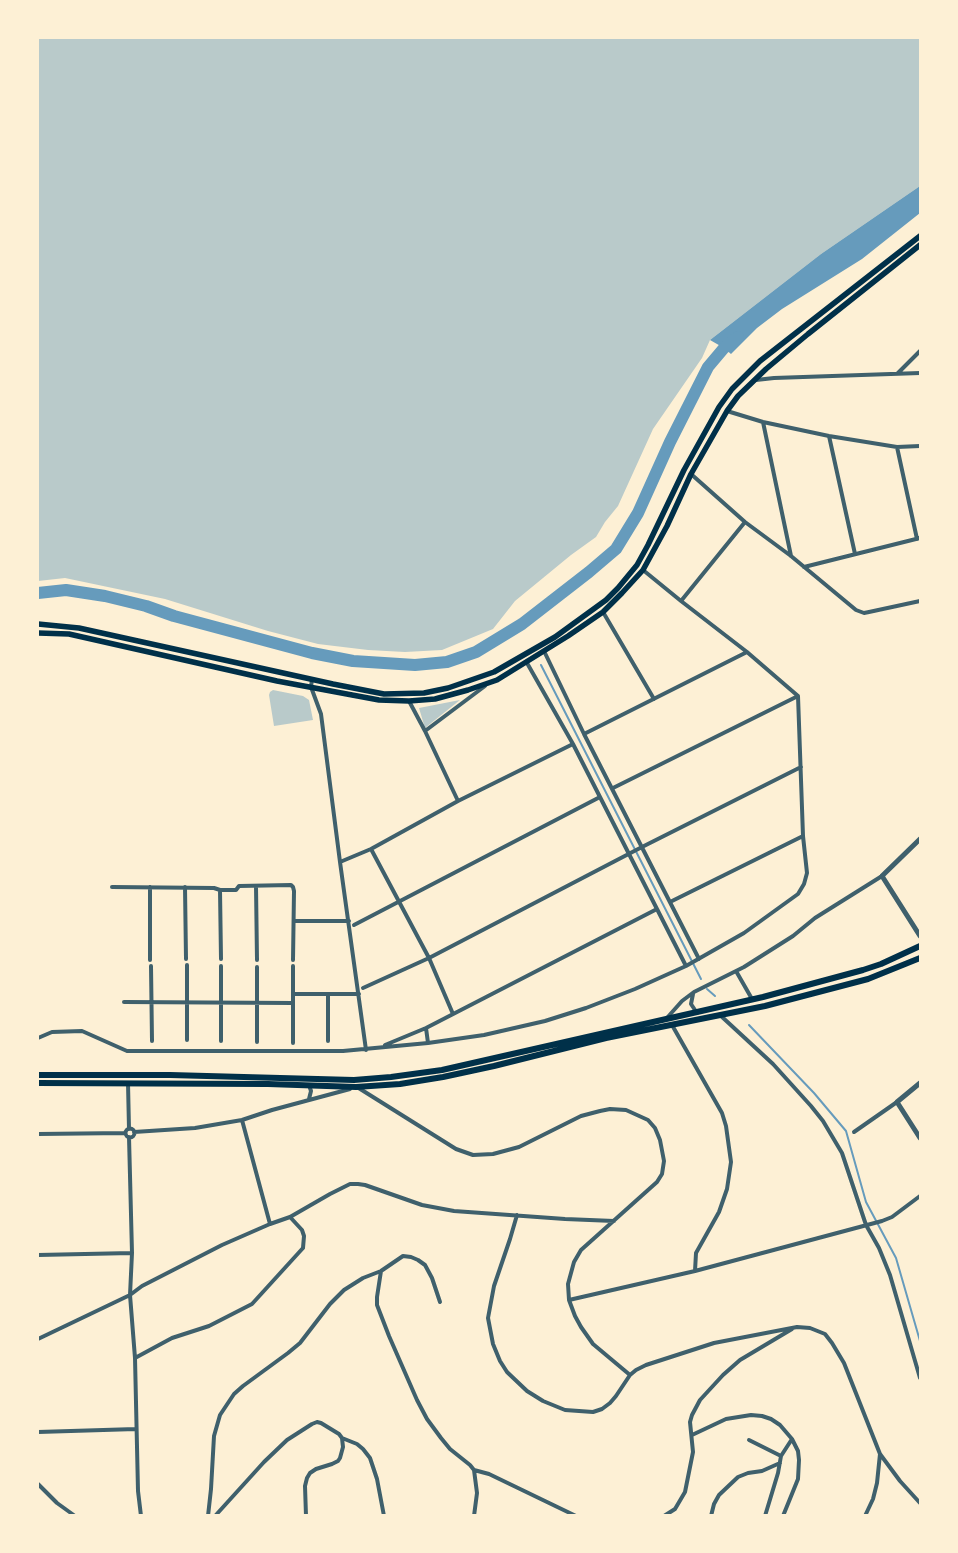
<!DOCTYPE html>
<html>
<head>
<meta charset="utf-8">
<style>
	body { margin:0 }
	#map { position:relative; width:958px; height:1553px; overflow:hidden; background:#fdf0d5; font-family:"Playfair Display",serif }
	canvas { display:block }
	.frame { position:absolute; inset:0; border:39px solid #fdf0d5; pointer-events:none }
</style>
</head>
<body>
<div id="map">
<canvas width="958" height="1553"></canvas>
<div class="frame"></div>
</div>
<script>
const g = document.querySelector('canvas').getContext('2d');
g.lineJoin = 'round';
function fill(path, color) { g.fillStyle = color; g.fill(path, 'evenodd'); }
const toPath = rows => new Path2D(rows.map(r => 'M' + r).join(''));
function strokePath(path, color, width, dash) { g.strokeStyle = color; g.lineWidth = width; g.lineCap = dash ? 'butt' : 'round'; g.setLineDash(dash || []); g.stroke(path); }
const green = toPath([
	[38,38,920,38,920,186,821,254,710,340,702,358,653,429,618,506,605,522,596,537,571,555,515,601,493,629,442,650,405,652,368,650,318,644,268,631,165,599,65,578,38,581],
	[273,690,303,696,309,700,313,720,274,726,269,695,270,692],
	[460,700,425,728,419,708]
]);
const water = toPath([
	[920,186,920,213,862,259,782,309,757,328,731,354,724,348,710,340,821,254]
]);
const stream = toPath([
	[541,665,701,979],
	[707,989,715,996],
	[749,1025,814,1093,846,1131,866,1202,896,1258,920,1341]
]);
const river = toPath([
	[38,593,66,590,105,596,146,606,174,616,312,653,353,661,415,665,447,662,476,652,522,624,589,572,616,549,638,513,670,442,708,367,724,348,738,337]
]);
const minor = toPath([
	[897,374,920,351],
	[756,380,774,378,920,373],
	[727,411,763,422,829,436,897,447,920,446],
	[763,422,791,556],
	[829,436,855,554],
	[897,447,917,539],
	[691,474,745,522,791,556,856,610,864,613,869,612,920,601],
	[804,567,920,538],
	[681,601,745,522],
	[603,612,654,699],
	[544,651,584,734,699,959],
	[527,663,573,744,686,966],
	[312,679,311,687,321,714,340,862,366,1050],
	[409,701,425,731,458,801],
	[425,731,485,686],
	[584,734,747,652],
	[613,788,798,696],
	[371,849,429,958,453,1014],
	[340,862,371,849,458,801,573,744],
	[256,886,257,960],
	[112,887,214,888,220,890,236,890,239,886,291,885,293,887,294,891,293,960],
	[150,887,150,960],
	[185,887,186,959],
	[220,890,221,959],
	[670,902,803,836],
	[294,921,349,921],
	[354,925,600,797],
	[187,965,187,1040],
	[151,966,152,1041],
	[736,971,752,999],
	[363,988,429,958,642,847,801,767],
	[293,994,359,994],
	[693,994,691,1004,697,1013],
	[124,1002,293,1003],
	[721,1016,773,1064,811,1106,823,1121,842,1153,866,1225,879,1248,890,1275,920,1378],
	[666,1019,682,1001,694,992,744,967,793,936,815,918,882,876],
	[672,1025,722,1113,726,1126,731,1162,727,1189,719,1212,696,1253,695,1271],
	[426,1028,428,1043],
	[38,1038,52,1032,82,1031,127,1051,343,1051,428,1043,484,1035,545,1021,586,1008,635,989,686,966,744,933,798,894,804,884,807,873,803,836,798,696,747,652,681,601,643,570],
	[221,1041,221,966],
	[328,1041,328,994],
	[257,1042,257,967],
	[293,1043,293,966],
	[385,1045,426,1028,657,909],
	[128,1083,129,1129],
	[357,1087,456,1149,473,1155,493,1154,519,1147,581,1116,600,1111,610,1109,626,1110,648,1120,655,1128,660,1140,664,1161,662,1174,657,1182,581,1250,574,1262,568,1284,569,1300,575,1316,581,1327,593,1344,630,1375],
	[309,1099,311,1091,309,1085],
	[242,1120,270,1224],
	'125.5 1133a4.5 4.5 0 1 1 9 0a4.5 4.5 0 1 1-9 0Z',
	[134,1132,195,1128,242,1120,272,1110,350,1089],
	[854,1132,897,1102],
	[38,1134,125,1133],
	[129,1137,132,1253,130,1295,135,1358,138,1491,141,1516],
	[517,1215,510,1239,494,1286,488,1318,493,1344,500,1361,507,1372,527,1391,543,1401,565,1410,593,1412,602,1409,610,1403,616,1396,630,1375,636,1370,646,1365,714,1343,797,1327,810,1328,825,1334,832,1343,844,1363,880,1454,900,1481,920,1503],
	[38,1255,132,1253],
	[381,1271,377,1297,377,1305,389,1336,417,1400,427,1419,441,1438,450,1449,470,1465,474,1470,477,1493,474,1516],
	[569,1300,695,1271,882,1221,892,1217,920,1196],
	[38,1339,130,1295,142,1286,222,1245,270,1224,290,1217,330,1194,350,1184,358,1184,365,1185,422,1205,454,1211,565,1219,614,1221],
	[135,1358,172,1338,209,1326,252,1304,303,1248,304,1236,302,1230,290,1217],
	[38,1432,136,1429],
	[692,1435,726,1419,751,1415,762,1416,771,1419,780,1425,792,1439,798,1451,799,1460,798,1479,783,1516],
	[342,1438,357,1444,363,1449,370,1458,377,1479,384,1516],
	[749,1440,781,1456],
	[474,1470,489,1474,576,1516],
	[38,1484,57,1503,75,1516],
	[208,1516,211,1489,214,1436,220,1415,234,1394,243,1386,288,1353,300,1343,330,1304,344,1290,363,1278,381,1271,403,1256,411,1257,418,1260,425,1265,432,1278,440,1302],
	[215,1516,264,1462,287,1440,312,1424,317,1422,321,1423,339,1434,342,1438,343,1447,340,1458,338,1461,332,1464,316,1469,310,1473,307,1478,305,1486,306,1516],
	[664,1516,675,1509,685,1492,693,1452,690,1422,692,1415,700,1400,723,1375,740,1360,792,1329],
	[711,1516,714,1504,719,1495,738,1477,748,1473,762,1471,780,1463],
	[765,1516,778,1473,781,1456,792,1439],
	[865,1516,873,1499,877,1483,880,1454]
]);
const tertiary = toPath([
	[920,839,882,876,920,936],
	[920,1083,897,1102,920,1138]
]);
const secondary = toPath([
	[38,624,79,628,333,684,384,694,424,693,448,688,494,672,555,637,606,600,618,588,637,565,648,545,684,470,719,407,732,389,760,361,920,236],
	[38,633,69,634,277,681,379,700,409,701,435,699,468,690,497,680,568,636,603,612,622,593,643,570,667,526,691,474,727,411,738,396,766,369,808,334,920,245]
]);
const trunk = toPath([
	[38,1075,170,1075,354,1080,391,1077,442,1070,763,997,863,970,881,964,920,946],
	[38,1083,268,1084,356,1087,400,1084,443,1077,494,1066,606,1038,765,1006,868,979,920,958]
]);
fill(green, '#b9caca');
fill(water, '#669bbc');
strokePath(stream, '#669bbc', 2);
strokePath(river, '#669bbc', 12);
strokePath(minor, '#3f606c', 4);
strokePath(tertiary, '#3f606c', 5);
strokePath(secondary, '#003049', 5.5);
strokePath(trunk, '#003049', 6);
</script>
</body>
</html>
